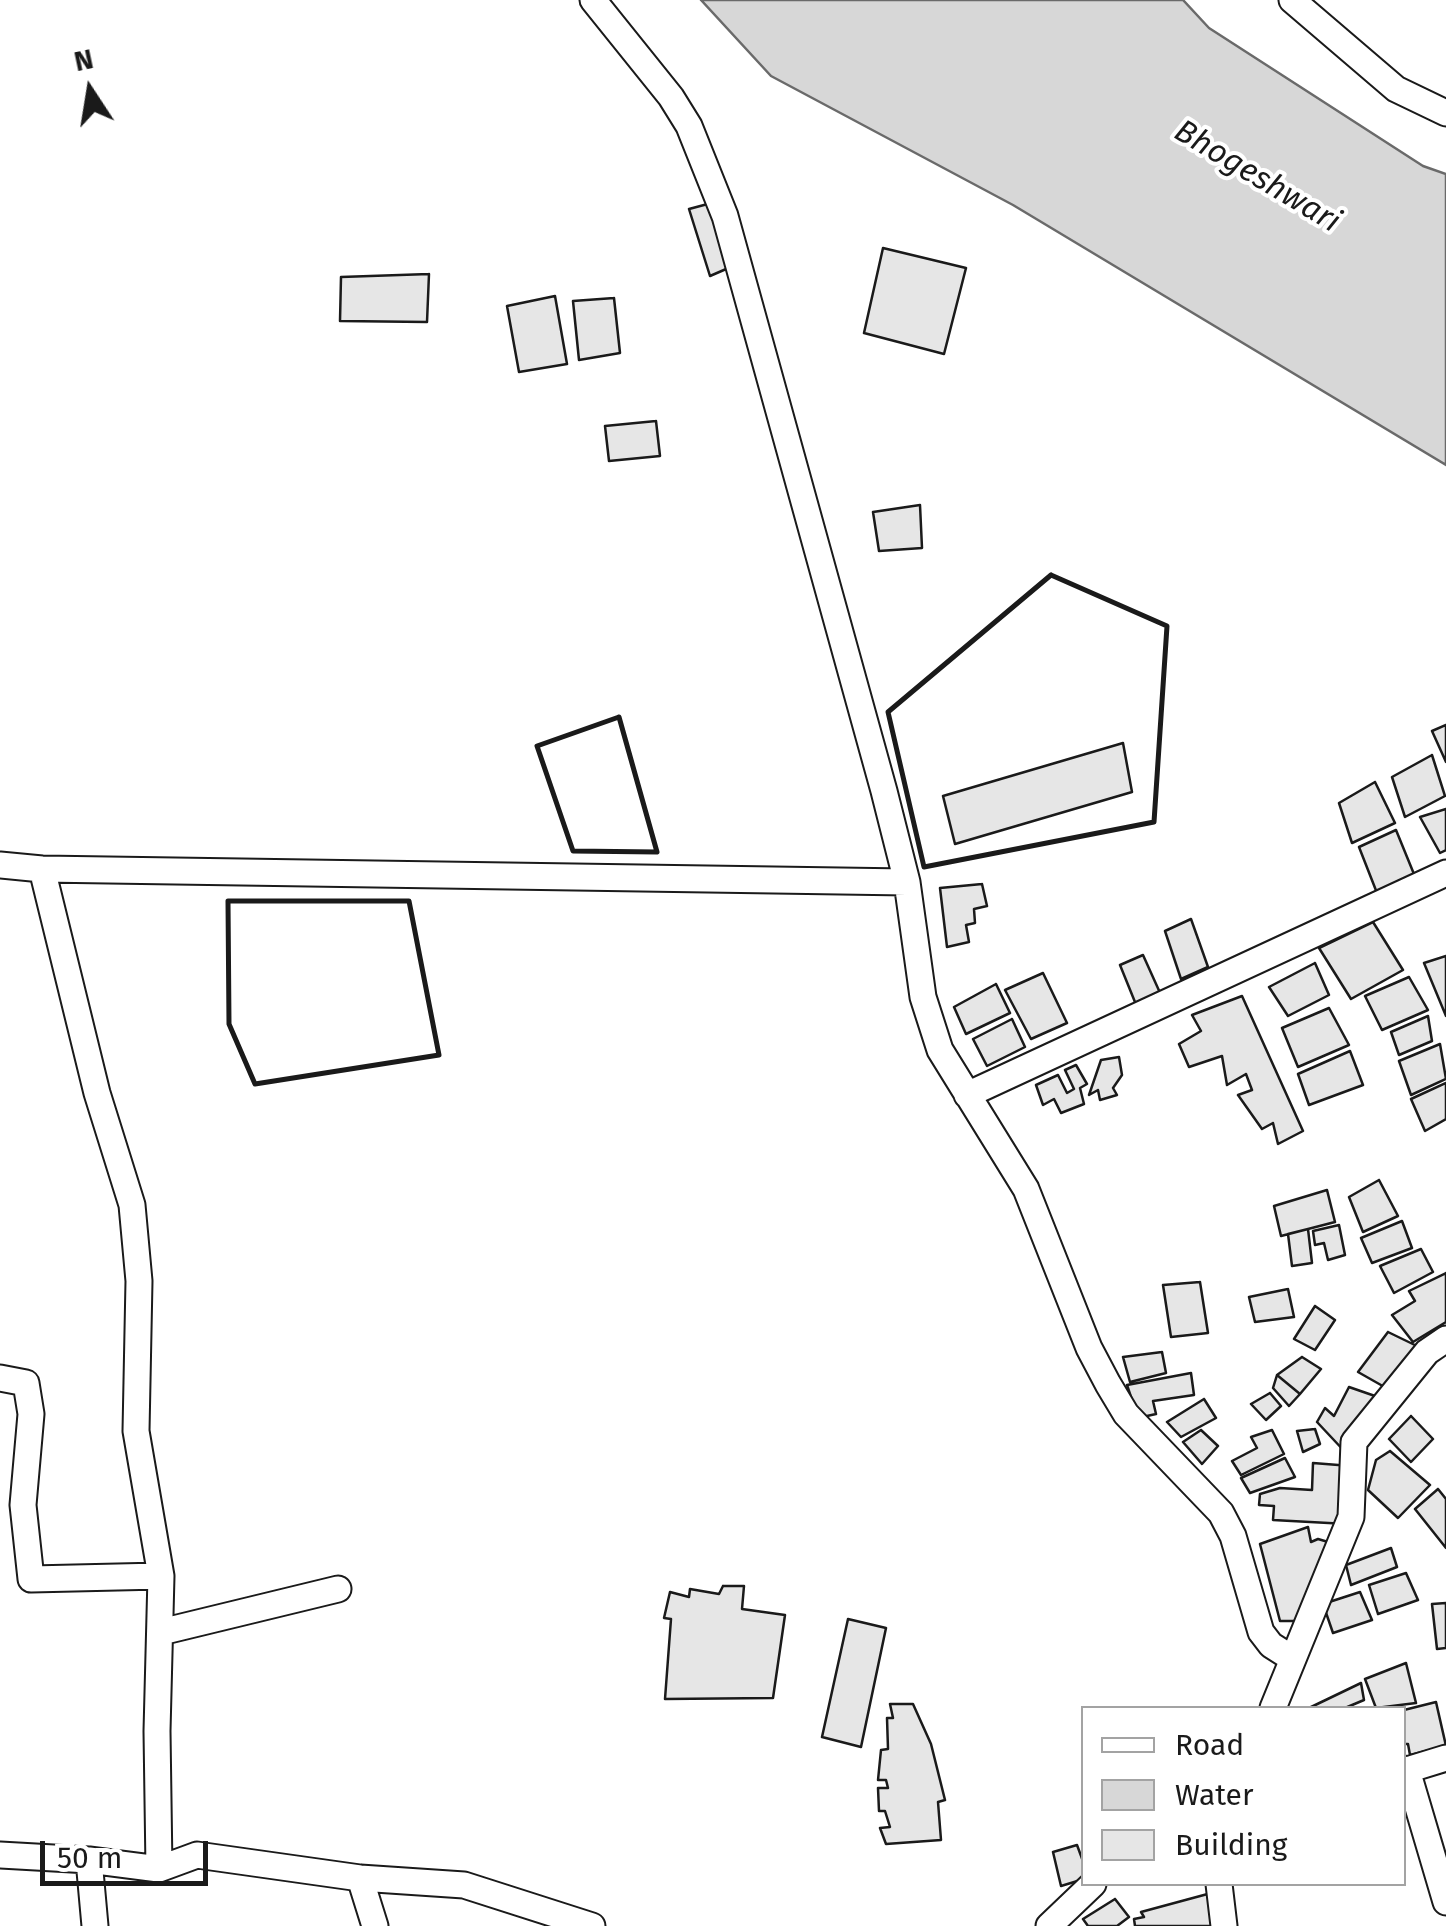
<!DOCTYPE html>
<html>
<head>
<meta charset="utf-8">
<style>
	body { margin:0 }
	#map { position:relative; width:1446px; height:1926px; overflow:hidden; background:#fff; font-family:"Fira Sans",sans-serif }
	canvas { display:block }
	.legend { position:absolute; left:1081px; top:1706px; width:325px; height:180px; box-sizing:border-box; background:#fff; border:2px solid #a3a3a3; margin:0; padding:12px 18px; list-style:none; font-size:30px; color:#1a1a1a }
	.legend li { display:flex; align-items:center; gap:20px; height:50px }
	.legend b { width:50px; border:2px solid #a3a3a3 }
	.north { position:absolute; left:40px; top:40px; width:100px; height:100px; -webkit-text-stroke:8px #fff; paint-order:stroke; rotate:348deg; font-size:28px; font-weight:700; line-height:40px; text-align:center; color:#1a1a1a }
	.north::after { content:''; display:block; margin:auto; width:35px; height:45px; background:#1a1a1a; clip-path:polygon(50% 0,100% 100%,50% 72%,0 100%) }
	.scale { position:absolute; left:40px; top:1841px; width:168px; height:45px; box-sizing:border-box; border:5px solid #1a1a1a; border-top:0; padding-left:12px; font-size:30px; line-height:35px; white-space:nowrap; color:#1a1a1a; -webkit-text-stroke:8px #fff; paint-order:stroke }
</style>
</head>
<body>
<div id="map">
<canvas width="1446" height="1926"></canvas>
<ul class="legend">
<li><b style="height:12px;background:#fff"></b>Road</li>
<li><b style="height:28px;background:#d7d7d7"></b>Water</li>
<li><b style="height:28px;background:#e6e6e6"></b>Building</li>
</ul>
<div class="north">N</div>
<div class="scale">50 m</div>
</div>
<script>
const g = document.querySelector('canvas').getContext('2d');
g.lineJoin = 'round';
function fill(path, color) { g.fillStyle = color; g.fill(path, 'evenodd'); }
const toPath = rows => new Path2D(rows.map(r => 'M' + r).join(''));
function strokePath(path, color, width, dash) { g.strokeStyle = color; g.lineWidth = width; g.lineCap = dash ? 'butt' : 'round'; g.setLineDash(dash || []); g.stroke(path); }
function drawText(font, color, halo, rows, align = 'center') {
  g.font = font + ' "Fira Sans",sans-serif'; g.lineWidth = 8; g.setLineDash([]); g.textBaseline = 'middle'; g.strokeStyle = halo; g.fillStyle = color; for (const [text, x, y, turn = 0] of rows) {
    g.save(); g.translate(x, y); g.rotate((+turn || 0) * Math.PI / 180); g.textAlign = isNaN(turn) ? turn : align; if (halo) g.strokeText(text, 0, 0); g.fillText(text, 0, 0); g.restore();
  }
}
const water = toPath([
	[701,0,1183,0,1209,28,1423,166,1446,174,1446,465,1013,205,771,76,701,0]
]);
const building = toPath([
	[719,201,740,263,710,276,689,209,719,201],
	[883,248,966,268,944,354,864,333,883,248],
	[429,274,427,322,340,321,341,277,429,274],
	[555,296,567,364,519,372,507,306,555,296],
	[614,298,620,353,579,360,573,301,614,298],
	[656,421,660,456,609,461,605,426,656,421],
	[920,505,922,548,879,551,873,512,920,505],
	[1446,725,1446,762,1432,731,1446,725],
	[1123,743,1132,792,955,844,943,796,1123,743],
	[1432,755,1445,796,1405,817,1392,777,1432,755],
	[1375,782,1395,823,1352,843,1339,803,1375,782],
	[1446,809,1446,850,1440,853,1420,817,1446,809],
	[1396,830,1416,879,1377,893,1359,847,1396,830],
	[982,884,987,906,974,909,975,923,966,925,969,942,947,947,940,888,982,884],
	[1191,919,1208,967,1181,979,1165,931,1191,919],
	[1373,922,1403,970,1351,999,1319,948,1373,922],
	[1143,955,1161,995,1137,1007,1120,965,1143,955],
	[1446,956,1446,1016,1424,963,1446,956],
	[1315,963,1329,995,1288,1016,1269,987,1315,963],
	[1043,973,1067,1023,1031,1039,1005,990,1043,973],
	[1409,977,1428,1010,1382,1030,1365,996,1409,977],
	[996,984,1010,1013,966,1034,954,1007,996,984],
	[1242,996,1303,1131,1278,1144,1273,1123,1262,1129,1238,1095,1252,1090,1246,1074,1227,1085,1222,1056,1189,1067,1179,1044,1201,1031,1192,1015,1242,996],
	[1329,1008,1349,1045,1298,1067,1282,1028,1329,1008],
	[1428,1016,1432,1041,1399,1055,1391,1032,1428,1016],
	[1012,1019,1025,1047,987,1066,973,1039,1012,1019],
	[1440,1044,1446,1079,1411,1095,1399,1061,1440,1044],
	[1350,1051,1363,1085,1309,1105,1298,1074,1350,1051],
	[1119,1057,1122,1075,1113,1088,1117,1095,1100,1100,1098,1090,1089,1095,1101,1060,1119,1057],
	[1076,1065,1087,1084,1080,1088,1084,1104,1061,1113,1054,1099,1043,1105,1036,1085,1058,1075,1067,1093,1074,1089,1065,1070,1076,1065],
	[1446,1083,1446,1119,1425,1131,1411,1099,1446,1083],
	[1379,1180,1398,1216,1363,1232,1349,1197,1379,1180],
	[1327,1190,1335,1222,1281,1236,1274,1206,1327,1190],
	[1402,1221,1412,1248,1372,1263,1361,1238,1402,1221],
	[1339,1225,1345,1255,1328,1260,1324,1243,1315,1245,1313,1231,1339,1225],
	[1308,1229,1312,1263,1292,1266,1288,1234,1308,1229],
	[1421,1249,1433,1272,1394,1293,1380,1266,1421,1249],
	[1446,1273,1446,1322,1413,1342,1392,1315,1415,1301,1409,1291,1446,1273],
	[1200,1282,1208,1333,1171,1337,1163,1285,1200,1282],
	[1288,1289,1294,1317,1255,1322,1249,1297,1288,1289],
	[1315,1306,1335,1320,1315,1350,1294,1339,1315,1306],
	[1388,1332,1421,1348,1388,1389,1358,1372,1388,1332],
	[1162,1352,1166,1373,1130,1382,1123,1357,1162,1352],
	[1302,1357,1321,1369,1300,1394,1277,1375,1302,1357],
	[1191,1373,1194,1395,1153,1401,1156,1414,1138,1418,1127,1385,1191,1373],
	[1277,1375,1300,1394,1289,1406,1273,1388,1277,1375],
	[1349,1387,1375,1396,1347,1454,1317,1422,1325,1408,1334,1416,1349,1387],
	[1270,1393,1281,1406,1266,1420,1251,1404,1270,1393],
	[1204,1399,1216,1418,1181,1437,1167,1422,1204,1399],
	[1411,1416,1433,1439,1411,1462,1389,1439,1411,1416],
	[1315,1429,1320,1444,1303,1452,1297,1431,1315,1429],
	[1201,1430,1218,1446,1202,1464,1183,1442,1201,1430],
	[1272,1430,1284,1454,1241,1475,1232,1461,1257,1448,1251,1437,1272,1430],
	[1390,1451,1430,1485,1398,1518,1368,1490,1376,1460,1390,1451],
	[1285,1458,1295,1477,1250,1493,1241,1478,1285,1458],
	[1313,1463,1351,1466,1347,1524,1273,1520,1274,1506,1259,1505,1260,1494,1280,1488,1312,1490,1313,1463],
	[1438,1489,1446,1499,1446,1548,1415,1509,1438,1489],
	[1308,1527,1311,1542,1318,1539,1335,1544,1299,1621,1280,1621,1260,1544,1308,1527],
	[1391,1548,1397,1567,1351,1585,1346,1565,1391,1548],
	[1406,1573,1418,1600,1378,1614,1369,1585,1406,1573],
	[723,1586,744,1586,742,1609,785,1615,773,1698,665,1699,671,1619,664,1618,670,1592,689,1597,690,1589,719,1594,723,1586],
	[1360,1592,1372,1620,1333,1633,1323,1604,1360,1592],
	[1446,1603,1446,1648,1437,1649,1432,1604,1446,1603],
	[848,1619,886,1628,861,1747,822,1737,848,1619],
	[1406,1663,1416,1703,1376,1708,1365,1679,1406,1663],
	[1361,1683,1364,1700,1345,1708,1309,1708,1361,1683],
	[1436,1702,1446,1746,1410,1755,1408,1744,1404,1744,1404,1710,1436,1702],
	[890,1704,913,1704,931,1744,945,1800,938,1802,941,1840,886,1844,880,1828,890,1827,885,1811,879,1811,878,1788,888,1788,886,1780,878,1780,881,1750,888,1749,887,1718,893,1718,890,1704],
	[1077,1845,1084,1864,1084,1879,1061,1886,1053,1852,1077,1845],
	[1215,1892,1216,1926,1135,1926,1134,1919,1144,1917,1141,1912,1215,1892],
	[1115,1899,1129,1917,1117,1926,1088,1926,1083,1919,1115,1899]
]);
const minor = toPath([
	[593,0,671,97,689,126,725,216,884,791,907,882,923,997,940,1050,1026,1189,1089,1348,1108,1384,1126,1414,1221,1513,1233,1536,1261,1632,1271,1645,1293,1659],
	[1292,0,1396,89,1446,113],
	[0,865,42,869,907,882],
	[42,869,97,1093,132,1205,139,1281,136,1431,161,1576,157,1731,159,1869],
	[967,1095,1446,873],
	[0,1378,26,1383,31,1414,23,1505,31,1579,161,1576],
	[161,1632,338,1589],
	[1273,1708,1351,1517,1354,1442,1427,1352,1446,1339],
	[1404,1769,1407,1770,1446,1902],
	[1407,1770,1446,1758],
	[0,1855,89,1860,159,1869,197,1855,360,1878,464,1885,592,1926],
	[89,1860,95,1926],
	[360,1878,375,1926],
	[1219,1884,1224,1926],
	[1049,1926,1093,1884]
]);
const wall = toPath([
	[1051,575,1167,626,1154,822,924,867,888,712,1051,575],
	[619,717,657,852,573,851,537,746,619,717],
	[228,901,409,901,439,1055,255,1084,229,1024,228,901]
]);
const waterNames = [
	["Bhogeshwari",1257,177,31]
];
fill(water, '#d7d7d7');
strokePath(water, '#6a6a6a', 2.5);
fill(building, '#e6e6e6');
strokePath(building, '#1a1a1a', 2.5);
strokePath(minor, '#1a1a1a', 29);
strokePath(minor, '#fff', 25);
strokePath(wall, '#1a1a1a', 5);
drawText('italic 32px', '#1a1a1a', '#fff', waterNames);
</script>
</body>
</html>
